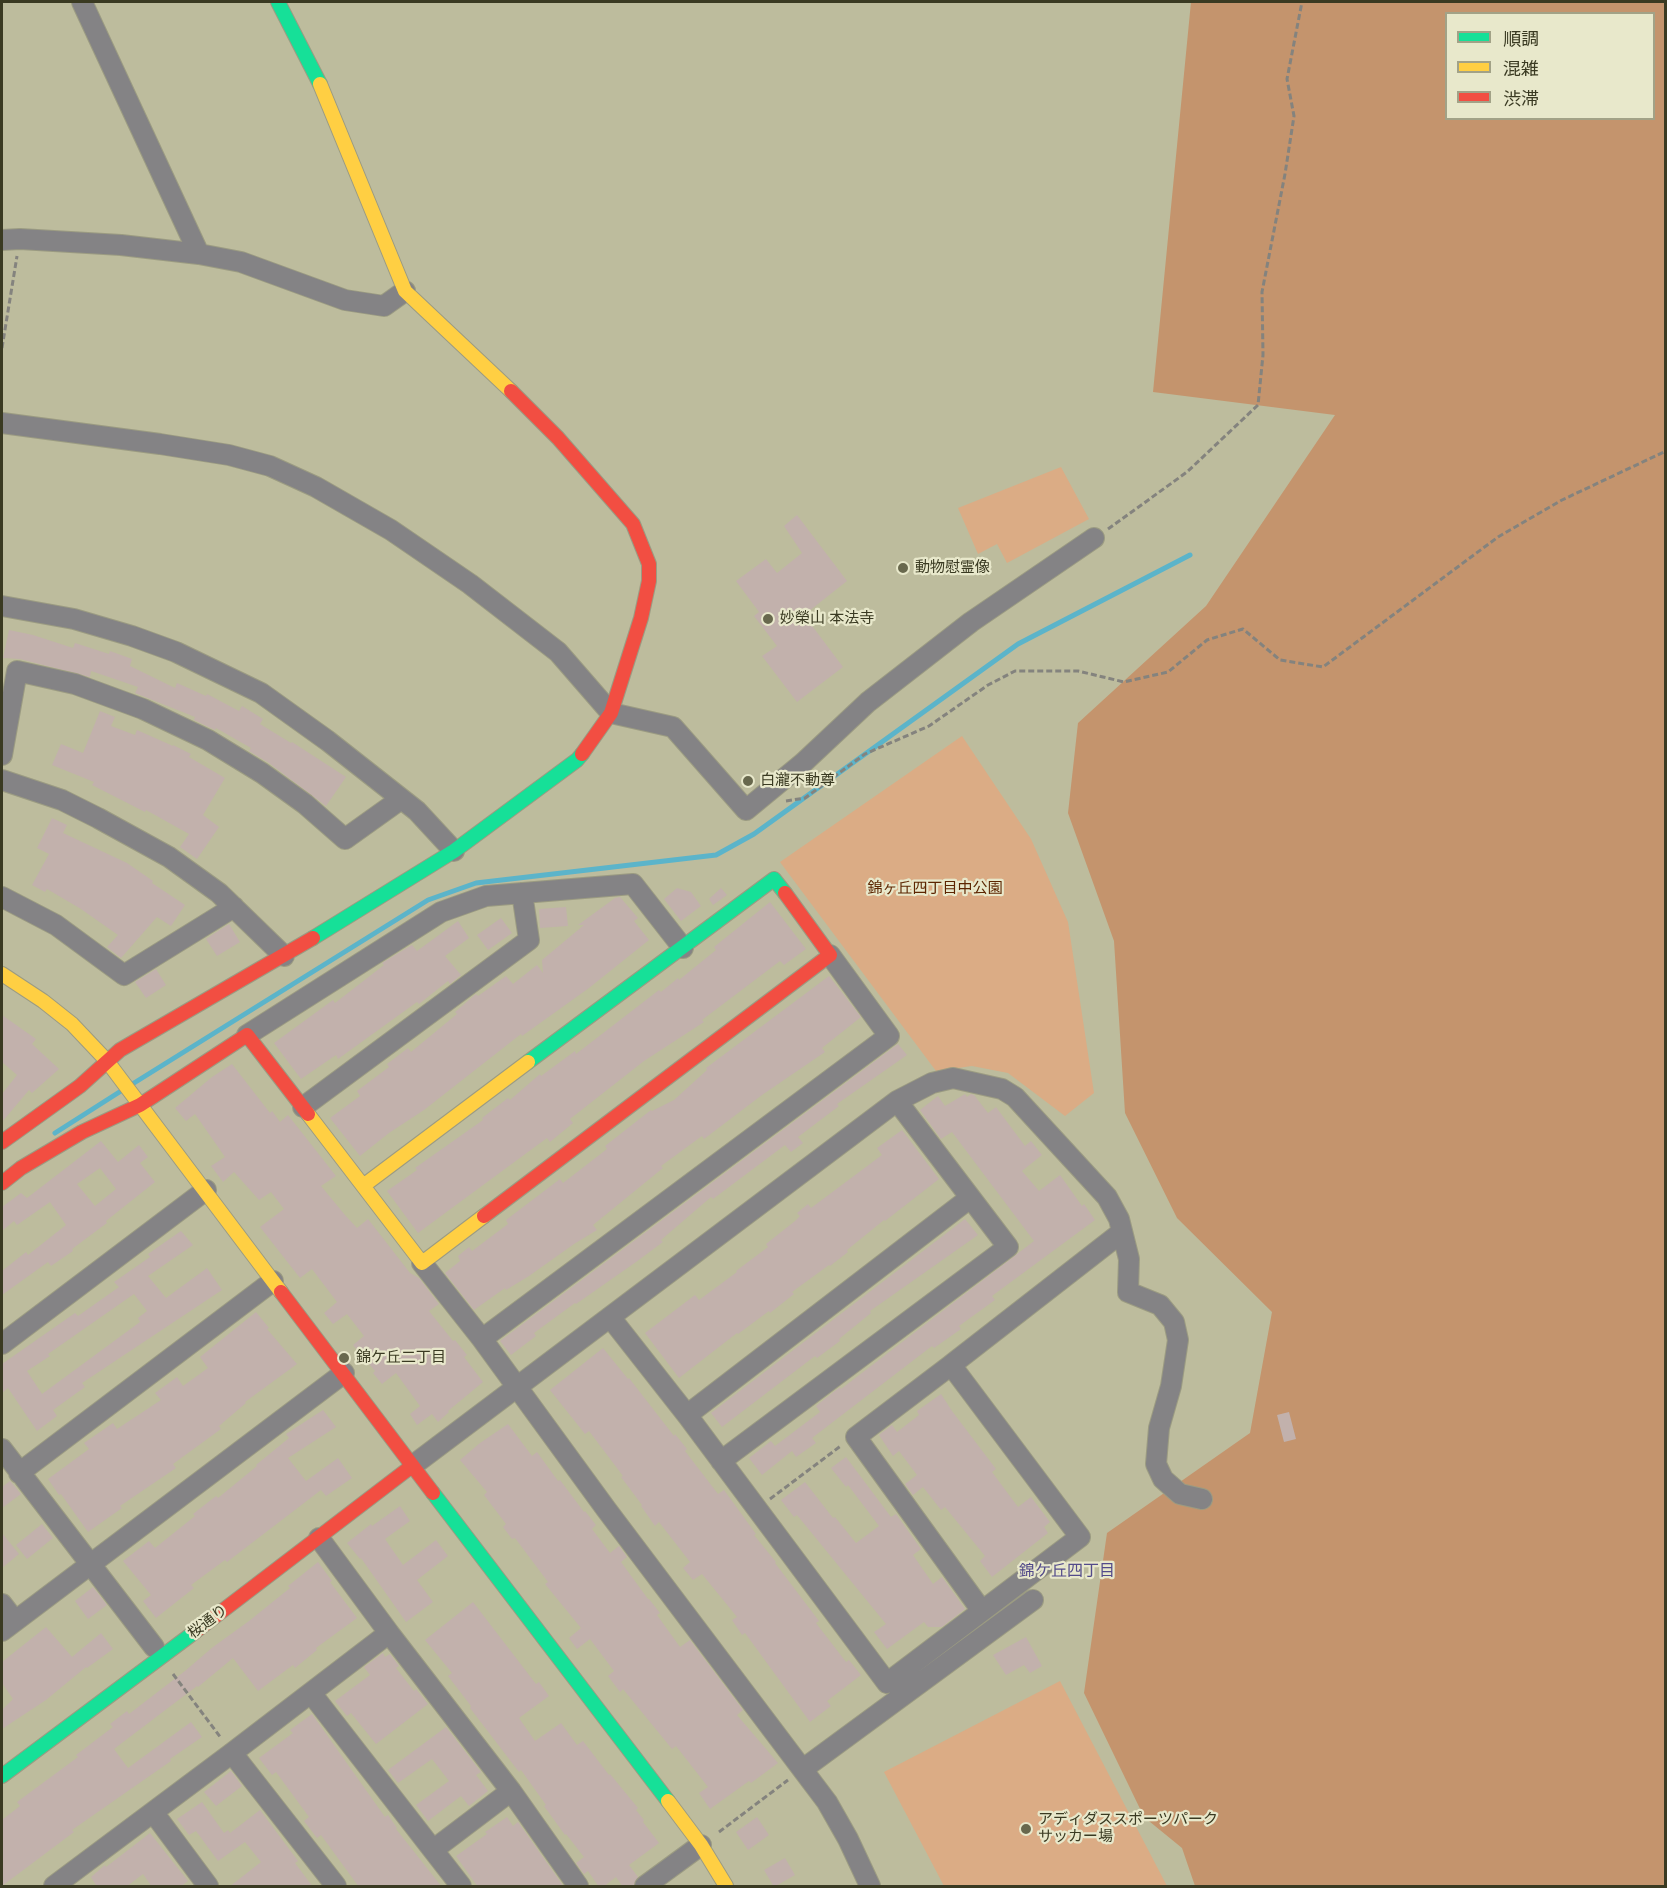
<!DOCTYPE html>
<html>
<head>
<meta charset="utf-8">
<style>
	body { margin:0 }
	#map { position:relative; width:1667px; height:1888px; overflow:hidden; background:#bdbc9d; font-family:Helvetica,"Noto Sans JP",sans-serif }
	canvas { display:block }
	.frame { position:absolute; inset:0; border:3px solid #3a3a22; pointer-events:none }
	.legend { position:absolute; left:1445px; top:12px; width:210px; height:108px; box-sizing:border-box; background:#e8e8cb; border:2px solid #a2a287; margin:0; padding:8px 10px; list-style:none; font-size:18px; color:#3a3a22 }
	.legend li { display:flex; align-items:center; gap:12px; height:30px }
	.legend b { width:30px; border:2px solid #a2a287 }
</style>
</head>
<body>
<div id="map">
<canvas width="1667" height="1888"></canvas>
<div class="frame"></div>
<ul class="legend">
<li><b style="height:8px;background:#16e098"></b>順調</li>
<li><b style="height:8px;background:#ffcf43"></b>混雑</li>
<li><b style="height:8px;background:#f24e42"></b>渋滞</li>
</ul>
</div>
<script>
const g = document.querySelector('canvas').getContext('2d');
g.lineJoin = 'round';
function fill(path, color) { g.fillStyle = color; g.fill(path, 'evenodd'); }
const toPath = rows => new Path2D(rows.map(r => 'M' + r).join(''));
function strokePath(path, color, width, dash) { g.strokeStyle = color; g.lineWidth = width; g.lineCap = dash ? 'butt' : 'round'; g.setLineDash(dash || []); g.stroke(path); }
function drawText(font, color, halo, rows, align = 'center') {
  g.font = font + ' Helvetica,"Noto Sans JP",sans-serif'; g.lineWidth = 4.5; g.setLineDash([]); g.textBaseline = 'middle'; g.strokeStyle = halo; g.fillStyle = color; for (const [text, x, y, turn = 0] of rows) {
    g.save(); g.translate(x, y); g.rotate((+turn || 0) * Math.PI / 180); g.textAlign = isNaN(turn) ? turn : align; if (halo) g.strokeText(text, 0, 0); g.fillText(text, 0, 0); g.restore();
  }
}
const green = toPath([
	[1061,467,1089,519,1007,563,997,544,978,554,958,508],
	[962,736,1031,839,1068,922,1094,1093,1065,1116,1008,1073,972,1066,936,1071,780,862],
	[1060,1681,1167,1886,944,1886,884,1772]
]);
const forest = toPath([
	[1191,2,1665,2,1665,1886,1195,1886,1182,1848,1144,1817,1084,1693,1107,1533,1250,1433,1272,1312,1177,1218,1125,1113,1114,941,1068,813,1078,723,1206,606,1335,415,1153,392],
	[1446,14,1654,14,1654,118,1446,118]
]);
const stream = toPath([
	[134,1083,428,900,476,883,716,855,754,834,1018,644,1190,555],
	[55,1133,121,1091]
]);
const building = toPath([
	[797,515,847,581,804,615,843,667,797,702,762,656,777,646,754,616,759,612,736,581,766,559,777,573,802,553,784,526],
	[9,630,33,635,73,648,75,643,109,654,110,651,132,659,130,666,175,688,177,683,206,696,207,694,239,711,242,706,263,719,260,724,291,743,292,742,346,777,326,806,269,763,249,751,251,748,216,728,215,730,194,720,195,717,135,693,138,687,91,671,90,677,20,659,3,658],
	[100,711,115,717,111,726,135,735,137,730,173,746,173,745,191,754,189,757,225,778,203,815,219,827,197,859,180,847,189,834,146,810,145,812,92,785,94,782,52,765,61,744,83,753],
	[52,818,67,825,63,833,127,863,153,881,152,883,185,905,171,926,157,917,121,958,107,947,118,935,81,909,47,889,45,892,32,885,49,854,37,848],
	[677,888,691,892,701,906,681,921,664,899],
	[721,888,727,895,713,905,709,899],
	[620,897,638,918,634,921,649,940,589,988,522,1036,521,1034,424,1110,389,1133,360,1156,330,1118,360,1096,357,1091,389,1067,387,1064,408,1048,411,1052,457,1014,455,1012,476,994,478,996,506,976,513,984,537,965,543,973,542,960,584,925,578,925,615,898],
	[770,902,806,949,784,965,780,961,702,1020,704,1022,644,1061,570,1119,573,1123,550,1142,547,1138,418,1233,387,1191,417,1170,415,1168,483,1120,482,1118,508,1098,510,1100,540,1074,541,1076,575,1051,576,1054,659,990,661,992,678,978,679,980,716,950,714,947],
	[566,907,568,926,540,928,539,909],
	[501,918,512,933,488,950,477,935],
	[458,921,469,938,445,956,461,975,450,984,448,981,419,1004,417,1002,338,1059,336,1055,301,1079,274,1043,333,1000,335,1003,384,965,382,963,412,945,417,951],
	[229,924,240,942,217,956,206,939],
	[156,969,166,985,146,998,135,982],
	[829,976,861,1017,822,1048,825,1052,762,1095,704,1139,702,1136,661,1166,663,1168,593,1225,597,1230,574,1244,529,1276,506,1290,505,1288,474,1310,445,1273,460,1261,458,1256,469,1247,472,1251,508,1224,506,1220,560,1179,563,1183,607,1149,605,1146,651,1110,652,1111,674,1100,707,1070,706,1068],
	[2,1015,36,1039,32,1044,59,1069,32,1093,29,1090,2,1122,2,1094,17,1075,2,1062],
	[898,1044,907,1055,837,1104,839,1106,798,1137,803,1143,791,1152,785,1145,713,1199,711,1197,661,1240,663,1242,636,1262,576,1304,575,1303,534,1333,536,1336,511,1355,500,1341],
	[232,1064,270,1113,272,1111,280,1122,288,1115,336,1176,321,1186,345,1215,357,1228,368,1219,410,1273,419,1278,439,1304,429,1311,453,1341,455,1340,467,1355,464,1357,483,1382,448,1411,449,1412,438,1422,432,1414,417,1425,410,1414,420,1406,396,1373,382,1384,373,1373,375,1371,353,1345,364,1336,347,1314,333,1324,324,1313,337,1302,312,1269,300,1278,260,1227,284,1209,271,1192,259,1200,234,1172,223,1182,211,1166,225,1157,195,1114,186,1121,175,1108,212,1077],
	[965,1094,967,1097,971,1094,974,1095,988,1113,996,1107,1025,1146,1031,1141,1042,1155,1022,1171,1039,1191,1060,1175,1082,1206,1084,1204,1095,1220,992,1296,995,1300,959,1326,961,1329,934,1348,932,1346,812,1438,816,1443,796,1457,792,1451,762,1475,749,1458,771,1441,775,1446,820,1412,816,1406,840,1387,841,1389,1034,1241,952,1132,941,1139,920,1110,938,1096,945,1106],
	[902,1130,939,1179,885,1221,884,1220,847,1250,848,1252,830,1266,829,1265,792,1292,794,1294,770,1313,769,1311,738,1334,737,1333,679,1378,645,1333,695,1295,699,1300,737,1272,736,1271,768,1247,766,1244,795,1221,800,1216,797,1213,808,1204,811,1208,882,1155,877,1148],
	[101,1141,118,1162,139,1145,148,1157,140,1163,155,1182,106,1221,107,1223,72,1249,73,1251,51,1266,48,1262,2,1295,2,1271,26,1252,28,1255,66,1225,50,1202,17,1225,14,1221,2,1231,2,1207,21,1193,27,1198],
	[100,1168,116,1189,95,1206,77,1184],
	[965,1219,978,1235,870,1311,871,1313,839,1339,840,1341,817,1358,815,1356,722,1427,711,1413],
	[181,1231,193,1245,148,1276,166,1298,207,1268,222,1290,82,1383,85,1387,53,1410,57,1416,37,1431,8,1388,2,1393,2,1364,75,1313,78,1316,119,1287,114,1282,150,1257,148,1254],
	[134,1294,147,1311,138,1318,140,1322,42,1394,27,1371,50,1356,48,1354],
	[256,1312,269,1328,267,1329,297,1364,245,1402,246,1403,219,1426,221,1429,173,1464,176,1468,120,1506,122,1508,88,1532,61,1494,59,1495,48,1479,89,1449,84,1443,113,1423,117,1429,161,1400,155,1393,177,1377,183,1386,208,1368,200,1357],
	[603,1348,628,1379,629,1378,674,1436,675,1434,687,1449,685,1451,718,1494,724,1490,756,1534,754,1535,776,1562,775,1563,819,1621,816,1623,846,1662,849,1660,861,1675,827,1701,831,1706,810,1722,745,1633,742,1635,732,1620,737,1617,702,1574,693,1580,683,1568,690,1562,659,1522,655,1526,641,1506,642,1505,621,1477,623,1476,589,1431,585,1434,550,1390],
	[941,1394,952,1411,996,1469,992,1472,1018,1507,1031,1497,1050,1522,1044,1527,1048,1533,992,1577,980,1561,985,1556,945,1507,941,1510,923,1487,913,1495,905,1484,917,1475,899,1451,893,1456,879,1435,892,1425,897,1432,919,1415,917,1411],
	[323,1410,336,1427,288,1458,306,1481,338,1458,352,1478,326,1496,321,1490,227,1562,225,1560,191,1585,194,1588,156,1618,143,1601,151,1595,123,1561,149,1541,155,1548,195,1516,193,1514,216,1496,218,1498,257,1466,256,1465,289,1438,286,1434],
	[1289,1412,1296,1439,1284,1442,1277,1415],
	[508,1424,532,1456,537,1452,558,1481,560,1480,584,1512,585,1511,596,1525,592,1529,610,1553,619,1546,627,1557,621,1562,648,1599,649,1599,660,1613,657,1615,680,1647,690,1640,743,1710,737,1715,778,1763,751,1783,749,1781,710,1809,699,1793,708,1787,676,1746,672,1749,623,1689,620,1692,608,1676,614,1671,590,1639,577,1649,569,1638,581,1628,545,1584,548,1582,515,1538,512,1539,503,1527,506,1524,484,1495,487,1492,460,1460,480,1443],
	[846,1457,891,1517,896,1514,921,1549,913,1555,933,1584,942,1577,965,1609,942,1627,928,1627,924,1622,887,1649,874,1632,886,1624,797,1515,794,1517,781,1500,805,1482,833,1518,835,1517,856,1543,879,1526,848,1485,846,1487,831,1468],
	[10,1481,21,1494,2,1508,2,1487],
	[400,1506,410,1521,385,1539,403,1565,436,1540,448,1556,417,1580,433,1602,406,1622,361,1558,360,1559,347,1543,371,1524,372,1526],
	[42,1524,53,1538,27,1559,16,1545],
	[2,1533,19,1554,2,1568],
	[318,1562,332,1581,330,1582,357,1618,316,1648,317,1650,295,1668,293,1665,258,1691,233,1658,198,1687,197,1686,114,1749,128,1768,191,1722,202,1737,170,1759,171,1761,72,1830,74,1832,2,1886,2,1820,20,1806,17,1802,78,1757,76,1755,113,1727,110,1724,127,1711,129,1714,185,1671,213,1647,249,1621,290,1588,288,1586],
	[93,1587,107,1605,88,1619,75,1601],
	[473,1602,536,1684,539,1682,549,1696,519,1718,535,1741,561,1723,577,1745,583,1741,609,1775,610,1774,638,1808,636,1810,644,1820,643,1822,659,1843,629,1865,638,1877,633,1887,623,1887,616,1877,603,1887,599,1887,588,1871,584,1874,576,1863,584,1857,566,1834,565,1835,544,1806,546,1805,521,1770,519,1772,470,1708,471,1706,448,1676,452,1673,425,1640],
	[46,1627,72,1657,101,1633,113,1649,87,1668,86,1667,46,1700,2,1729,2,1710,13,1699,2,1683,2,1662],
	[1026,1637,1042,1666,1030,1673,1024,1665,1006,1675,993,1655],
	[383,1653,385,1657,390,1654,399,1666,396,1668,414,1691,416,1689,428,1704,376,1744,351,1713,347,1716,335,1701,370,1675,364,1667],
	[312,1714,385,1817,388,1815,397,1828,396,1829,442,1887,359,1887,321,1835,317,1838,304,1821,309,1817,276,1772,272,1775,259,1758,293,1733,290,1730],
	[446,1727,481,1772,476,1775,488,1791,469,1806,461,1796,428,1821,416,1805,449,1781,432,1759,398,1783,388,1770],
	[231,1771,242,1786,216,1806,204,1792],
	[202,1802,224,1833,228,1830,230,1833,260,1810,298,1861,295,1863,313,1887,229,1887,261,1862,245,1842,218,1861,196,1831,189,1835,177,1819],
	[507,1817,513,1826,518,1822,564,1887,478,1887,456,1856,487,1834,485,1832],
	[757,1817,769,1835,748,1850,736,1832],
	[150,1833,188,1881,180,1887,152,1887,143,1874,126,1887,97,1887,91,1877,105,1865,106,1867],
	[785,1858,795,1875,774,1887,764,1870]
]);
const path = toPath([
	[2,348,17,256],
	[1108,529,1187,472,1258,405,1263,355,1262,292,1285,174,1294,116,1287,79,1302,2],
	[786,801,805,798,865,754,929,726,988,685,1015,671,1078,671,1124,682,1168,672,1207,640,1243,629,1280,660,1323,667,1498,537,1562,500,1666,451],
	[770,1499,842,1445],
	[173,1674,221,1738],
	[719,1832,788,1780]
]);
const street = toPath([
	[82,2,199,254],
	[2,240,20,239,121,245,199,254,241,262,345,300,384,306,405,291],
	[2,423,160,444,229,455,270,466,316,487,391,530,470,584,558,652,611,713,673,727,746,810,803,763,868,702,971,622,1094,538],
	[2,606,74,619,132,636,176,652,261,693,328,741,417,811,454,851],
	[2,755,17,671,75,684,143,709,208,740,262,773,305,804,345,839,401,799],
	[2,780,62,800,98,818,169,857,219,893,284,956],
	[2,897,56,925,124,975,234,907],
	[247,1035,441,912,486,896,633,884,683,948],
	[303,1107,529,940,522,893],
	[970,1198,687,1415,887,1683,1080,1537,951,1365,1122,1232],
	[422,1263,482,1339,606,1509,827,1802,848,1839,870,1886],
	[610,1317,687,1415],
	[482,1339,889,1036,830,955],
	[2,1344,206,1190],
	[951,1365,856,1437,982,1611],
	[2,1449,154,1647],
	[721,1461,1008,1247,897,1101],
	[412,1466,897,1101,932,1083,953,1078,1002,1089,1015,1097,1107,1197,1119,1219,1129,1259,1128,1292,1160,1305,1174,1322,1178,1340,1171,1386,1159,1428,1156,1464,1163,1479,1180,1494,1202,1499],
	[19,1473,273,1281],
	[2,1604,15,1621],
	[2,1631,344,1373],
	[311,1693,433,1850,511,1791,389,1633,319,1538],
	[232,1753,336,1886],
	[803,1769,1033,1600],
	[511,1791,578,1886],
	[153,1812,208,1886],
	[433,1850,461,1886],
	[54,1886,232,1753,389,1633],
	[645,1886,701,1845]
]);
const fast = toPath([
	[278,2,320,84],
	[313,938,454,851,577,760,582,754],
	[528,1062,774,879,785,893],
	[433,1493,668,1801],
	[2,1776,196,1631]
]);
const slow = toPath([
	[320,84,405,291,511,391],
	[2,974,43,1001,72,1024,107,1061,281,1292],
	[308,1114,422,1263,484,1216],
	[363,1186,528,1062],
	[668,1801,701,1845,726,1886]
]);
const jam = toPath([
	[511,391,558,438,633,524,649,564,649,581,641,618,611,713,582,754],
	[2,1142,80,1086,120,1050,313,938],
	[2,1183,21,1168,82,1132,140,1105,247,1035,308,1114],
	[484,1216,830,955,785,893],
	[281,1292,433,1493],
	[196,1631,412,1466]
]);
const markers = [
	[903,568,6,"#68684d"],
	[768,619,6,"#68684d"],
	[748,781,6,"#68684d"],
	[344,1358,6,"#68684d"],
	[1026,1829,6,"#68684d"]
];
const poiNames = [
	["動物慰霊像",915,568],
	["妙榮山 本法寺",780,619],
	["白瀧不動尊",760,781],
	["錦ケ丘二丁目",356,1358],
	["アディダススポーツパーク",1038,1820],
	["サッカー場",1038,1837]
];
const parkNames = [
	["錦ヶ丘四丁目中公園",935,889]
];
const streetNames = [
	["桜通り",208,1622,-37]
];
const neighbourhoodNames = [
	["錦ケ丘四丁目",1067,1572]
];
fill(green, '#dbac85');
fill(forest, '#c4946d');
strokePath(stream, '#5bb4ca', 5);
fill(building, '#c2b1ac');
strokePath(street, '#9b9b82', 22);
strokePath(fast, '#9b9b82', 16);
strokePath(slow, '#9b9b82', 16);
strokePath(jam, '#9b9b82', 16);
strokePath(path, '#84837e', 3, [6, 3]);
strokePath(street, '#848385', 20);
strokePath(fast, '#16e098', 14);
strokePath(slow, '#ffcf43', 14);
strokePath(jam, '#f24e42', 14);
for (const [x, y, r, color] of markers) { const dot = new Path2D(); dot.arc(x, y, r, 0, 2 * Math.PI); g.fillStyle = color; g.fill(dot); strokePath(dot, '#e8e8cb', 2); }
drawText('15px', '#3a3a22', '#e8e8cb', poiNames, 'left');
drawText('15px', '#5c2500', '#e8e8cb', parkNames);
drawText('15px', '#3a3a22', '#e8e8cb', streetNames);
drawText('16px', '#534b8a', '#e8e8cb', neighbourhoodNames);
</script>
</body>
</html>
